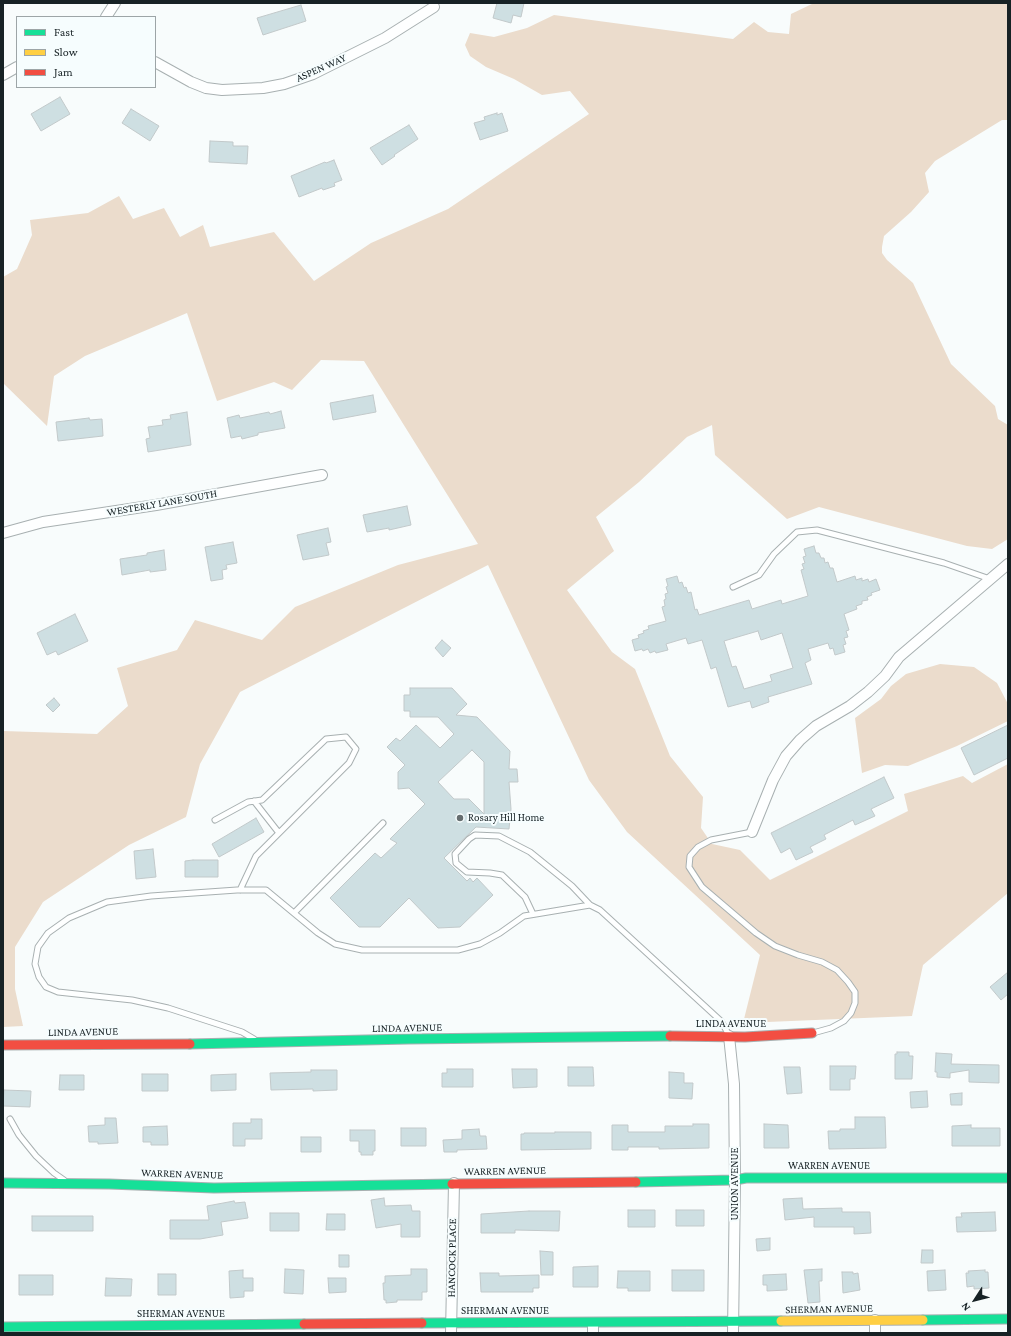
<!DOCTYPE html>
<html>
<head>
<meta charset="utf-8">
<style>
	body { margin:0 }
	#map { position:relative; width:1011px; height:1336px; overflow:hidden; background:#f8fcfc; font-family:"Crimson Pro",serif }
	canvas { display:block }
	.frame { position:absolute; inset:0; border:4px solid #172225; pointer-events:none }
	.legend { position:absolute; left:16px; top:16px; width:140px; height:72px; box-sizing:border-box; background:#f6fdfe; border:1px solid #9da5a7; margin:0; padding:5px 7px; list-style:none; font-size:12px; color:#172225 }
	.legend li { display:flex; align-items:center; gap:8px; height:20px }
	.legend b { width:20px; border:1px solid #9da5a7 }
	.north { position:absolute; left:955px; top:1280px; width:40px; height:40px; -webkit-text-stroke:3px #f6fdfe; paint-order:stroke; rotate:234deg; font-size:11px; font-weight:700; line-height:16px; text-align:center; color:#172225 }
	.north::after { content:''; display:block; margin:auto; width:14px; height:18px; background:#172225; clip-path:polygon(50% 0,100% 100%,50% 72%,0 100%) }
</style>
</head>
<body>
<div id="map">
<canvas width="1011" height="1336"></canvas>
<div class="frame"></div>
<ul class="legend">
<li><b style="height:5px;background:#16e098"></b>Fast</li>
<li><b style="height:5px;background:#ffcf43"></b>Slow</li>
<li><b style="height:5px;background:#f24e42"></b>Jam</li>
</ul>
<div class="north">N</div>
</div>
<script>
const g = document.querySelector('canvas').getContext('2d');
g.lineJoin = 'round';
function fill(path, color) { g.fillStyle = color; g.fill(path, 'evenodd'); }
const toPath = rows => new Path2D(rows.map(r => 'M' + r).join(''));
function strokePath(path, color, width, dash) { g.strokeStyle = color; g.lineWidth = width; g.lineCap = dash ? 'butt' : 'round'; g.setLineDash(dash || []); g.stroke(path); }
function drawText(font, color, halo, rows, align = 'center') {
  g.font = font + ' "Crimson Pro",serif'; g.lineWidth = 4; g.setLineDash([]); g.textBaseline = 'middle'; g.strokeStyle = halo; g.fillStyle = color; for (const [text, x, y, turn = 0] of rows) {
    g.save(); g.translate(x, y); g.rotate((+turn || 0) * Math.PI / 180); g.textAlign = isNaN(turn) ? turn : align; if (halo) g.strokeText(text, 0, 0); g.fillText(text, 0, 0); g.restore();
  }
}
const green = toPath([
	[814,3,1008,3,1008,120,1002,120,935,161,925,173,929,192,911,212,884,236,882,247,882,253,887,260,913,283,951,364,995,406,998,419,1008,425,1008,539,992,549,967,546,819,507,787,519,715,455,712,425,687,437,639,482,596,517,614,551,567,590,612,652,635,669,670,756,703,797,701,828,712,844,740,850,770,880,908,811,904,794,963,776,972,783,1008,764,1008,893,923,965,912,1016,743,1023,760,955,627,832,589,780,488,565,240,692,200,764,186,817,129,845,43,902,15,947,15,989,23,1026,3,1027,3,731,97,734,128,706,117,668,177,650,195,620,262,640,295,607,398,565,478,544,364,361,321,360,292,390,274,382,217,401,187,313,85,356,54,376,47,426,3,383,3,277,17,269,32,235,30,220,88,213,119,196,133,219,164,208,180,237,203,225,210,247,274,232,314,281,371,243,448,209,589,114,570,91,542,95,514,79,486,67,470,56,465,45,470,33,494,37,527,28,554,15,733,39,754,22,768,32,789,34,791,14],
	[940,664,974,667,997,683,1008,704,1008,721,957,746,908,766,885,765,862,773,855,718,881,699,891,686,906,674]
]);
const building = toPath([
	[497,3,524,3,521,17,513,15,511,23,493,18,497,3],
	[301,5,306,21,263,35,257,18,301,5],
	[60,97,70,114,41,131,31,114,60,97],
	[131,109,159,126,150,141,122,123,131,109],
	[497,113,497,115,502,113,508,131,480,140,474,123,485,120,484,117,497,113],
	[409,125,418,139,394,155,395,156,382,165,370,148,409,125],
	[210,141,233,142,233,146,248,146,247,164,209,162,210,141],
	[334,160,342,180,334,183,335,186,323,190,322,188,299,197,291,176,325,162,326,163,334,160],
	[373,395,376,412,333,420,330,403,373,395],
	[281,411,285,428,258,433,258,435,242,439,241,436,231,438,227,418,239,415,240,418,269,412,270,414,281,411],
	[187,412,191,445,148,452,146,439,150,438,148,427,163,425,162,420,171,419,170,415,187,412],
	[89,418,90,420,102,419,103,436,58,441,56,422,89,418],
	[407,506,411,525,389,530,389,528,367,532,363,515,407,506],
	[328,528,331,542,326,543,329,555,303,560,297,535,328,528],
	[233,542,237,563,226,565,227,569,222,570,223,579,211,581,205,547,233,542],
	[814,546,816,553,819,553,821,558,824,558,825,563,828,562,830,568,833,568,837,582,855,576,856,580,862,578,862,581,868,579,869,582,876,579,880,590,871,593,872,595,867,597,868,600,862,601,862,604,856,606,857,609,844,614,849,630,846,631,848,637,844,638,846,644,843,645,845,652,835,655,833,648,830,649,828,643,808,649,811,660,805,663,812,684,768,697,769,702,752,708,750,701,728,707,716,667,711,669,702,640,688,644,686,638,666,644,668,650,656,653,655,651,650,653,648,649,643,651,642,649,635,651,632,640,639,638,638,635,644,633,643,631,649,629,648,626,666,621,662,607,665,606,664,600,666,599,665,594,668,593,666,587,668,586,666,579,677,576,679,583,682,582,684,588,686,587,688,593,691,592,695,610,697,609,699,615,749,600,752,609,781,600,782,604,808,596,801,570,804,569,802,564,805,563,803,557,806,556,804,549,814,546],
	[758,631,761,640,782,633,793,668,770,675,772,681,744,689,736,666,732,667,724,641,758,631],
	[164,550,166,570,150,572,150,570,122,575,120,559,147,555,147,553,164,550],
	[75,614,88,641,58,655,56,651,47,655,37,633,75,614],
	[442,640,451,648,443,657,435,648,442,640],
	[410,688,452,688,467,704,456,715,477,717,510,751,509,769,517,769,518,782,509,782,511,809,509,829,476,827,444,858,467,881,470,878,473,882,477,878,493,895,460,927,438,928,409,898,380,927,359,927,330,898,375,853,381,858,397,843,390,839,425,804,409,788,398,789,398,772,405,765,387,747,396,738,400,741,416,725,440,748,454,734,438,717,410,717,410,711,404,711,404,695,410,695,410,688],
	[472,750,484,762,484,814,469,799,454,799,438,782,472,750],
	[54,698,60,705,53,712,46,705,54,698],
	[1008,725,1008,758,974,775,961,748,1008,725],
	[884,777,894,798,871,809,875,816,855,825,853,820,824,835,826,839,810,847,813,852,796,860,790,848,781,853,771,833,884,777],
	[256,818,264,832,219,857,212,844,256,818],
	[153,849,156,877,136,879,134,851,153,849],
	[193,860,218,860,218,877,185,877,185,861,193,860],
	[1008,972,1008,994,1001,1000,990,987,1008,972],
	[897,1052,909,1052,909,1056,913,1056,912,1079,895,1079,895,1054,897,1054,897,1052],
	[936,1053,952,1054,951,1064,999,1065,999,1083,969,1082,969,1070,950,1073,950,1078,937,1077,937,1072,935,1072,936,1053],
	[830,1066,856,1066,855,1079,850,1079,850,1090,830,1090,830,1066],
	[568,1067,593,1067,594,1086,568,1086,568,1067],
	[784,1067,800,1067,802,1093,787,1094,784,1067],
	[447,1069,473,1069,473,1087,442,1087,442,1073,447,1073,447,1069],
	[512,1069,537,1069,537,1087,513,1088,512,1069],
	[311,1070,337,1070,337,1090,313,1091,313,1089,271,1090,270,1073,311,1072,311,1070],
	[669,1072,684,1073,684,1083,693,1083,692,1099,669,1098,669,1072],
	[142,1074,168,1074,168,1091,142,1091,142,1074],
	[236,1074,236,1090,211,1091,211,1075,236,1074],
	[60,1075,84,1075,84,1090,59,1090,60,1075],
	[4,1090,31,1091,30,1107,3,1106,4,1090],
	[927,1091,928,1107,911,1108,910,1092,927,1091],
	[962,1093,962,1105,951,1105,950,1094,962,1093],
	[855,1117,885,1117,886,1148,829,1149,828,1131,840,1131,840,1129,855,1129,855,1117],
	[105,1118,116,1118,118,1143,98,1144,98,1142,89,1142,88,1126,105,1125,105,1118],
	[251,1119,262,1119,262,1139,245,1139,245,1146,233,1146,233,1123,251,1123,251,1119],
	[693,1124,709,1124,709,1148,659,1149,659,1147,628,1147,628,1150,612,1150,612,1125,628,1125,628,1132,665,1132,665,1126,693,1126,693,1124],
	[764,1124,788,1125,789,1148,764,1148,764,1124],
	[971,1125,971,1128,1000,1128,1000,1146,952,1146,952,1126,971,1125],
	[167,1126,168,1145,151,1145,151,1142,143,1142,143,1127,167,1126],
	[401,1128,426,1128,426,1146,401,1146,401,1128],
	[479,1129,480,1136,486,1136,487,1149,457,1150,457,1152,444,1152,443,1140,462,1139,462,1130,479,1129],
	[350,1130,375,1130,375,1151,373,1151,373,1155,361,1155,361,1152,359,1152,359,1141,350,1141,350,1130],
	[555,1132,591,1132,591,1149,521,1150,521,1134,524,1134,524,1133,555,1133,555,1132],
	[301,1137,321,1137,321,1152,301,1152,301,1137],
	[384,1198,385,1206,411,1205,412,1211,420,1211,420,1237,401,1237,401,1224,376,1228,371,1200,384,1198],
	[802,1198,803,1209,842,1208,842,1212,870,1212,871,1233,854,1234,854,1227,814,1227,814,1217,785,1220,783,1199,802,1198],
	[234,1201,235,1203,245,1202,248,1218,221,1222,223,1235,200,1239,170,1239,170,1220,209,1220,207,1206,234,1201],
	[628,1210,655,1210,655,1227,628,1227,628,1210],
	[676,1210,704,1210,704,1226,676,1226,676,1210],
	[529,1211,560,1211,559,1231,515,1230,515,1233,481,1233,481,1214,529,1211],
	[995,1212,996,1231,957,1232,956,1217,962,1217,961,1213,995,1212],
	[270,1213,299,1213,299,1231,270,1231,270,1213],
	[327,1214,345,1214,345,1230,326,1230,327,1214],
	[32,1216,93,1216,93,1231,32,1231,32,1216],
	[770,1238,770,1250,757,1251,756,1239,770,1238],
	[922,1250,933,1250,933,1263,921,1263,922,1250],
	[540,1251,553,1252,553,1275,541,1275,540,1251],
	[339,1255,349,1255,349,1267,339,1267,339,1255],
	[598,1266,598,1287,573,1287,573,1267,598,1266],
	[285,1269,304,1270,303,1294,284,1293,285,1269],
	[411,1269,427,1269,427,1292,422,1292,422,1300,397,1300,397,1302,386,1303,386,1300,384,1300,383,1283,385,1283,385,1276,411,1275,411,1269],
	[822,1269,822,1281,819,1281,820,1302,808,1303,804,1270,822,1269],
	[243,1270,243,1278,253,1278,253,1291,244,1291,244,1297,230,1298,229,1271,243,1270],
	[672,1270,704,1270,704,1291,672,1291,672,1270],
	[945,1270,946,1290,928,1291,927,1271,945,1270],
	[985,1270,985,1272,988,1272,989,1288,974,1289,974,1286,967,1287,966,1273,969,1273,968,1271,985,1270],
	[618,1271,650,1271,650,1291,628,1291,628,1288,617,1288,618,1271],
	[842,1272,853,1272,853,1274,858,1273,860,1290,843,1293,842,1272],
	[480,1273,499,1273,499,1276,539,1275,539,1288,533,1288,533,1292,481,1292,480,1273],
	[158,1274,176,1274,176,1295,158,1295,158,1274],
	[786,1274,787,1290,767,1291,767,1285,763,1285,763,1275,786,1274],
	[19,1275,53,1275,53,1295,19,1295,19,1275],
	[106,1278,132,1279,131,1296,105,1296,106,1278],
	[328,1278,346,1278,346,1292,329,1293,328,1278]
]);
const lane = toPath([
	[733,587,759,575,774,554,797,532,817,530,944,563,990,579],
	[254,801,279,833],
	[215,820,248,802,262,800,326,739,346,737,356,749,349,763,256,856,240,890],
	[752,832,711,840,698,847,690,856,689,867,702,887,756,933,775,946,798,955,822,962,837,970,848,982,855,992,855,1003,851,1013,844,1021,831,1028,813,1033],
	[294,913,383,823],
	[533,914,525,897,502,875,490,873,467,872,456,863,455,854,469,839,475,835,499,836,530,852,572,886,590,905],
	[254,1039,242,1032,168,1008,132,1000,58,992,46,987,39,977,35,964,38,947,48,933,69,918,107,902,151,896,237,890,266,890,318,933,335,944,362,950,458,950,480,944,500,933,524,916,590,905,600,910,721,1021,729,1035],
	[10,1119,19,1135,36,1156,54,1173,64,1180]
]);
const street = toPath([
	[106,17,115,3],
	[155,62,191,82,206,88,222,90,263,88,284,84,313,74,385,38,434,7],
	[3,75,17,67],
	[3,533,43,522,156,505,322,475],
	[752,832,773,780,786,756,800,740,816,726,850,706,868,692,885,676,899,657,1008,564],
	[729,1036,734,1084,735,1180,733,1333],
	[875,1320,875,1333],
	[451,1333,454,1183],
	[593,1333,593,1323]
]);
const fast = toPath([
	[190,1044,409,1039,670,1036],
	[636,1182,735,1180,746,1178,1008,1178],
	[3,1183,109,1184,214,1188,452,1184],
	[923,1320,1008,1319],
	[422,1323,781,1321],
	[3,1327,304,1324]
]);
const slow = toPath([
	[781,1321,923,1320]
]);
const jam = toPath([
	[670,1036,745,1037,812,1033],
	[3,1045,190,1044],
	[452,1184,636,1182],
	[304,1324,422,1323]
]);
const markers = [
	[460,818,4,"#666e70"]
];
const streetNames = [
	["ASPEN WAY",321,68,-24],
	["WESTERLY LANE SOUTH",162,503,-10],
	["LINDA AVENUE",731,1024],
	["LINDA AVENUE",407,1028,-1],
	["LINDA AVENUE",83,1032,-1],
	["WARREN AVENUE",829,1166],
	["WARREN AVENUE",505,1171,-1],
	["WARREN AVENUE",182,1174,2],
	["UNION AVENUE",735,1184,-90],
	["HANCOCK PLACE",452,1258,-89],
	["SHERMAN AVENUE",829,1309,-1],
	["SHERMAN AVENUE",505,1311],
	["SHERMAN AVENUE",181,1314]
];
const poiNames = [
	["Rosary Hill Home",468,818]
];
fill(green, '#ebdccc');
fill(building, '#cedfe2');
strokePath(building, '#c2c9ca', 1);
strokePath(lane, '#a8b0b1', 7);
strokePath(street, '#a8b0b1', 12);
strokePath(fast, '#a8b0b1', 11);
strokePath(slow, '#a8b0b1', 11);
strokePath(jam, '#a8b0b1', 11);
strokePath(lane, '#feffff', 5);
strokePath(street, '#feffff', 10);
strokePath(fast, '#16e098', 9);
strokePath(slow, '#ffcf43', 9);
strokePath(jam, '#f24e42', 9);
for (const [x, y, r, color] of markers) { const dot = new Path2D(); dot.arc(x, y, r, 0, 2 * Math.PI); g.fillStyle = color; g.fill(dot); strokePath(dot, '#f6fdfe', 1.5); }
drawText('11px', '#172225', '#f6fdfe', streetNames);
drawText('11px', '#172225', '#f6fdfe', poiNames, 'left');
</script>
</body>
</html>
